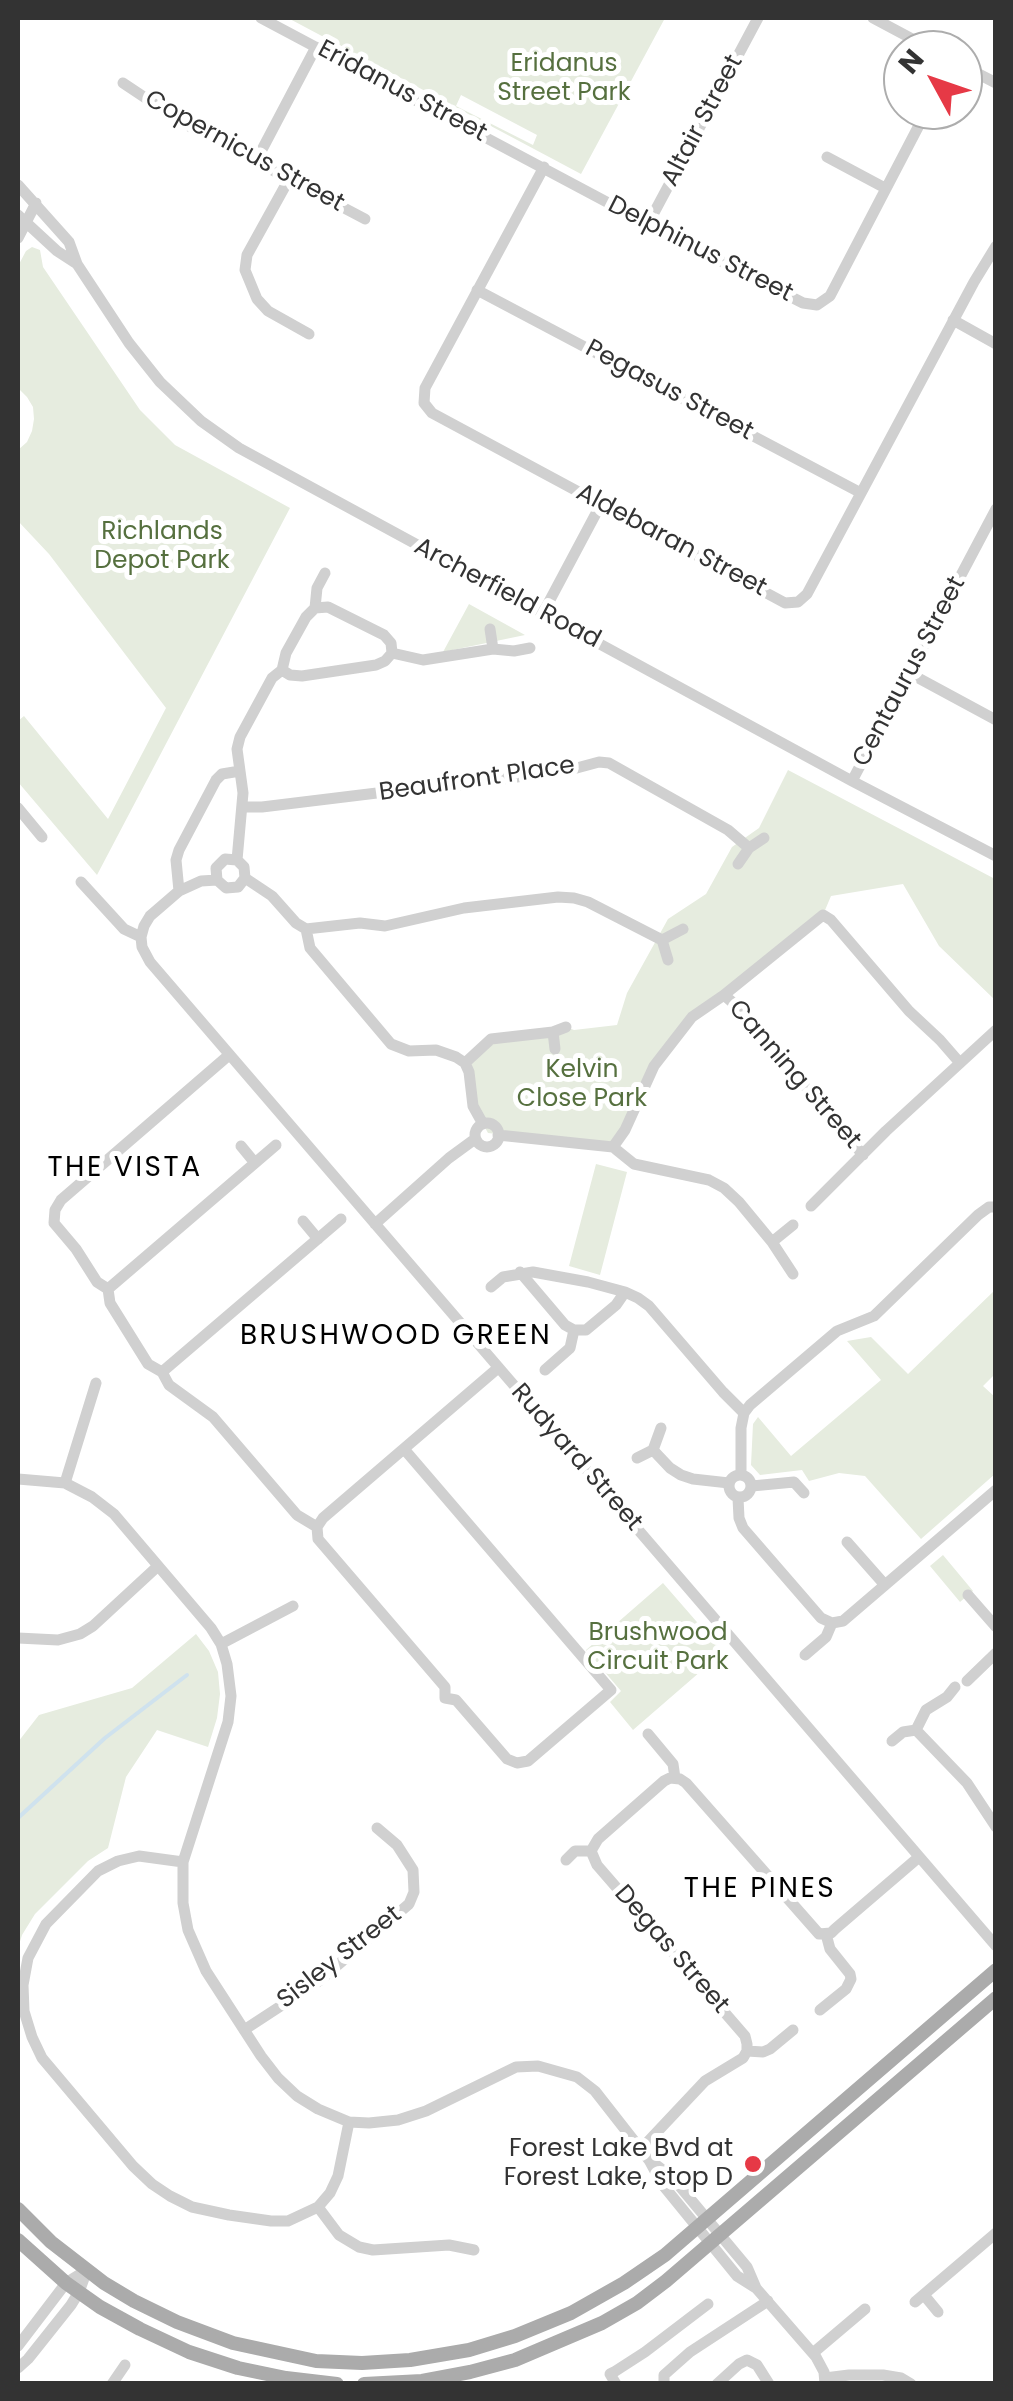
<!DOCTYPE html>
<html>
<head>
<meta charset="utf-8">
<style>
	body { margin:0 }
	#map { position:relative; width:1013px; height:2401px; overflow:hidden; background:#fff; font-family:Poppins,sans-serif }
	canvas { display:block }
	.frame { position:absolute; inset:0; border:20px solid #333; pointer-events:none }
	.north { position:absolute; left:883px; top:30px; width:100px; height:100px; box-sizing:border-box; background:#fff; border:2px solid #adadad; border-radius:50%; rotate:310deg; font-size:28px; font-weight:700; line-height:40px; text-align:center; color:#333 }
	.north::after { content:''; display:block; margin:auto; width:35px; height:45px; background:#e63946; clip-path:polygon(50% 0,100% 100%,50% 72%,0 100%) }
</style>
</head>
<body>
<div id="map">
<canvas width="1013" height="2401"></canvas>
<div class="frame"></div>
<div class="north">N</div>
</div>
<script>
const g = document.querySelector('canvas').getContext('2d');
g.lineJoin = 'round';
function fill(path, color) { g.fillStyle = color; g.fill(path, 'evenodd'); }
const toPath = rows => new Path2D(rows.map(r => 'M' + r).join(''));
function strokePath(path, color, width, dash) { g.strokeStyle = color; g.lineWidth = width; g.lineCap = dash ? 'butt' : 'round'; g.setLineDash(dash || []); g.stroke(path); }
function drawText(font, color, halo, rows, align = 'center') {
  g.font = font + ' Poppins,sans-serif'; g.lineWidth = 10; g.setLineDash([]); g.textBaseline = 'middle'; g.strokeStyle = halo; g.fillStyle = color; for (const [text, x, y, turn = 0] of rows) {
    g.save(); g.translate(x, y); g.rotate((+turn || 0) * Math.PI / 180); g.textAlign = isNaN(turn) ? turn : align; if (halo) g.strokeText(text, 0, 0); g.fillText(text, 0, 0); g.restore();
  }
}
const green = toPath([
	[288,18,665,18,581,174],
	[461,95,537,135,533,145,456,106],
	[32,247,40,250,43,267,140,410,175,445,290,508,97,875,18,782,18,721,24,716,108,819,166,708,49,554,18,521,18,450,27,442,32,431,34,419,33,407,27,397,18,388,18,266,26,251],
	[469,604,525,635,443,652],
	[788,770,995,879,995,1000,939,946,903,884,831,896,823,915,692,1017,654,1066,613,1147,488,1133,483,1124,465,1063,485,1042,566,1027,574,1030,617,1025,627,993,668,919,706,894,732,847,759,828],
	[596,1164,627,1172,600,1275,569,1266],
	[995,1290,995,1374,983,1386,995,1397,995,1474,921,1539,865,1476,839,1473,809,1481,802,1470,760,1475,751,1465,753,1424,758,1417,791,1456,881,1380,847,1341,871,1337,908,1374],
	[943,1555,973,1591,960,1602,930,1566],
	[663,1583,723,1652,633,1730,610,1702,621,1691,586,1650],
	[196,1634,209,1651,218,1672,220,1694,217,1718,208,1747,157,1730,126,1777,108,1848,88,1861,35,1914,22,1935,18,1948,18,1742,39,1715,132,1688]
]);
const stream = toPath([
	[18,1818,105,1738,187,1675]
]);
const minor = toPath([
	[261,18,648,224,803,303,817,305,830,296,927,110],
	[873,18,933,50],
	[963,66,996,83],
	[123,83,183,123,365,219],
	[827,157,885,188],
	[256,161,316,47],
	[544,167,425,388,424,403,432,413,785,603,798,602,807,594,974,282,996,246],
	[289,179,247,255,245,270,257,299,268,311,309,334],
	[18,185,69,242,77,264,129,343,160,382,201,421,239,448,852,781,996,856],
	[18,215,57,251,77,264],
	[648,224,758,18],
	[18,238,36,203],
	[477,290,861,493],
	[953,320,996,344],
	[315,608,317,588,325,573],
	[543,613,601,504],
	[490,629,493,649],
	[392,653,423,660,493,649,514,651,530,648],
	[282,670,290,675,302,676,376,665,385,661,392,653],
	[909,673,996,720],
	[852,781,996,509],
	[242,807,262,807,418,788,446,787,573,769,599,762,609,763,728,830,749,848],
	[18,808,42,837],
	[237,860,243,793,237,749,240,737,272,678,282,670,286,653,306,617,315,608,328,607,384,635,391,643,392,653],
	[738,864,749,848,764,838],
	[245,878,238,887,226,888,217,880,216,868,225,859,237,860,244,867,245,878,272,896,296,923,306,929,360,923,385,926,464,908,558,897,574,898,588,902,662,940],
	[81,882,124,929,141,937,142,947,150,962,996,1946],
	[179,891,176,860,179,850,216,780,222,774,240,771],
	[306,929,310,948,391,1044,409,1051,436,1050,456,1057,465,1063,469,1072,473,1106,483,1124],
	[141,937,144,926,150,916,179,891,201,881,217,880],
	[668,960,662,940,683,929],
	[724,995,739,1008,863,1155],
	[553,1032,555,1049],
	[229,1055,61,1200,55,1210,54,1223,76,1249,97,1282,108,1289,110,1303,148,1364,162,1372,169,1385,213,1417,297,1515,317,1527],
	[465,1063,491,1039,553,1032,566,1027],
	'475 1135a12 12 0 1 1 24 0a12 12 0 1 1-24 0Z',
	[498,1135,613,1147],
	[241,1146,255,1163],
	[613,1147,625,1130,654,1066,692,1017,724,995,823,915,831,920,909,1011,940,1040,960,1063],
	[613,1147,634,1164,709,1180,724,1188,739,1202,772,1242,793,1274],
	[811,1206,886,1131,996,1030],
	[303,1221,318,1239],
	[375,1224,449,1158,475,1139],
	[772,1242,793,1225],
	[520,1272,565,1325,574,1330,586,1330,616,1305,625,1292],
	[491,1287,503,1277,533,1272,588,1282,625,1292,638,1298,649,1306,723,1392,744,1413],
	[108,1289,276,1145],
	[545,1370,570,1348,574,1330],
	[162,1372,341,1219],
	[404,1449,611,1690,528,1761,517,1763,507,1759,456,1700,445,1698,445,1687,318,1539,317,1527,323,1518,498,1368],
	[653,1450,670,1468,681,1475,693,1479,729,1483],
	[637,1458,653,1450,661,1428],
	'729 1486a11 11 0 1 1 22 0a11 11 0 1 1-22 0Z',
	[741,1475,741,1428,744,1413,750,1405,837,1331,874,1316,978,1215,989,1207,996,1207],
	[18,1479,65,1483,92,1497,114,1514,211,1628,221,1644,227,1664,231,1696,228,1722,183,1862,183,1903,188,1930,206,1971,261,2056,278,2078,297,2096,318,2109,349,2122,369,2123,398,2120,426,2111,516,2067,538,2066,577,2077,595,2091,649,2160,662,2184,737,2276,756,2288,816,2357,824,2372,825,2384],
	[65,1483,96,1383],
	[752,1486,794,1482,804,1493],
	[738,1498,739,1518,743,1528,821,1618,832,1623,843,1621,996,1490],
	[847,1542,885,1585],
	[968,1595,996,1627],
	[18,1638,58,1640,80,1634,93,1626,158,1566],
	[221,1644,293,1606],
	[805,1655,826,1637,832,1623],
	[967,1681,996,1653],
	[916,1730,967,1783,996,1827],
	[648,1734,673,1764,675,1778],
	[892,1741,903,1732,916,1730,926,1710,947,1697,955,1687],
	[566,1860,575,1851,591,1851],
	[183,1862,139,1856,118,1861,98,1871,46,1924,28,1958,23,1985,24,2011,32,2037,42,2058,133,2166,152,2184,170,2196,192,2207,229,2215,271,2221,288,2221,318,2207,330,2193,338,2176,349,2122],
	[820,2010,846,1989,851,1979,850,1974,830,1949,826,1934],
	[244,2030,319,1981,409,1904,414,1892,413,1870,397,1845,377,1828],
	[747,2051,763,2052,770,2049,793,2030],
	[641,2149,705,2081,743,2058,747,2051,747,2044,745,2036,597,1865,591,1851,598,1839,664,1781,670,1778,680,1779,686,1783,819,1934,831,1933,835,1929,919,1857],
	[655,2164,672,2177,747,2267,756,2288],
	[318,2207,339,2235,359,2247,373,2250,449,2245,474,2250],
	[924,2295,938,2312],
	[915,2302,996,2233],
	[18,2346,66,2283,87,2270],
	[813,2353,865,2309],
	[18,2368,28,2359,71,2305,79,2292,87,2270],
	[825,2378,849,2375,883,2375,901,2378,911,2384],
	[112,2384,125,2365],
	[616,2384,610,2374,614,2372,645,2352,708,2304],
	[664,2384,664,2375,690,2352,768,2301],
	[717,2384,739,2364,747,2360,757,2365,769,2384]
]);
const major = toPath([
	[18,2209,51,2242,104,2283,134,2301,177,2322,233,2343,316,2361,362,2363,410,2360,469,2350,515,2336,571,2313,624,2283,665,2255,996,1970],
	[18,2240,66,2283,100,2307,140,2329,189,2352,238,2368,286,2378,337,2384],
	[364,2384,422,2381,470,2372,515,2360,602,2323,637,2303,666,2281,996,1998]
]);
const markers = [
	[753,2164,10,"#e63946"]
];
const parkNames = [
	["Eridanus",564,65],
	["Street Park",564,94],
	["Richlands",162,533],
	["Depot Park",162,562],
	["Kelvin",582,1071],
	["Close Park",582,1100],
	["Brushwood",658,1634],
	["Circuit Park",658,1663]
];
const streetNames = [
	["Eridanus Street",402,92,28],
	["Altair Street",703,121,-62],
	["Copernicus Street",244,152,29],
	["Delphinus Street",700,250,27],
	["Pegasus Street",669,391,28],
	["Aldebaran Street",671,541,28],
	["Archerfield Road",507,594,28],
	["Centaurus Street",910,672,-62],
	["Beaufront Place",477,780,-8],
	["Canning Street",794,1075,49],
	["Rudyard Street",576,1458,49],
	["Degas Street",671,1950,49],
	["Sisley Street",340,1958,-38]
];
const poiNames = [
	["Forest Lake Bvd at",733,2150],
	["Forest Lake, stop D",733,2179]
];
const neighbourhoodNames = [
	["THE VISTA",125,1169],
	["BRUSHWOOD GREEN",396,1337],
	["THE PINES",760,1890]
];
fill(green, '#e6ecdf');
strokePath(stream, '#cfe2ee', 4);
strokePath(minor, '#d0d0d0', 11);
strokePath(major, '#ababab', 14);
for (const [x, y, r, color] of markers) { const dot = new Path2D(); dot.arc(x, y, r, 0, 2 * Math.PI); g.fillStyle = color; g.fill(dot); strokePath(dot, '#fff', 4); }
drawText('25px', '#56703f', '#fff', parkNames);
drawText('25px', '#333', '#fff', streetNames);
drawText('25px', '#333', '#fff', poiNames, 'right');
g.letterSpacing = '2.5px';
drawText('28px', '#000', '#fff', neighbourhoodNames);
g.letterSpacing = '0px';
</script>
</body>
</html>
